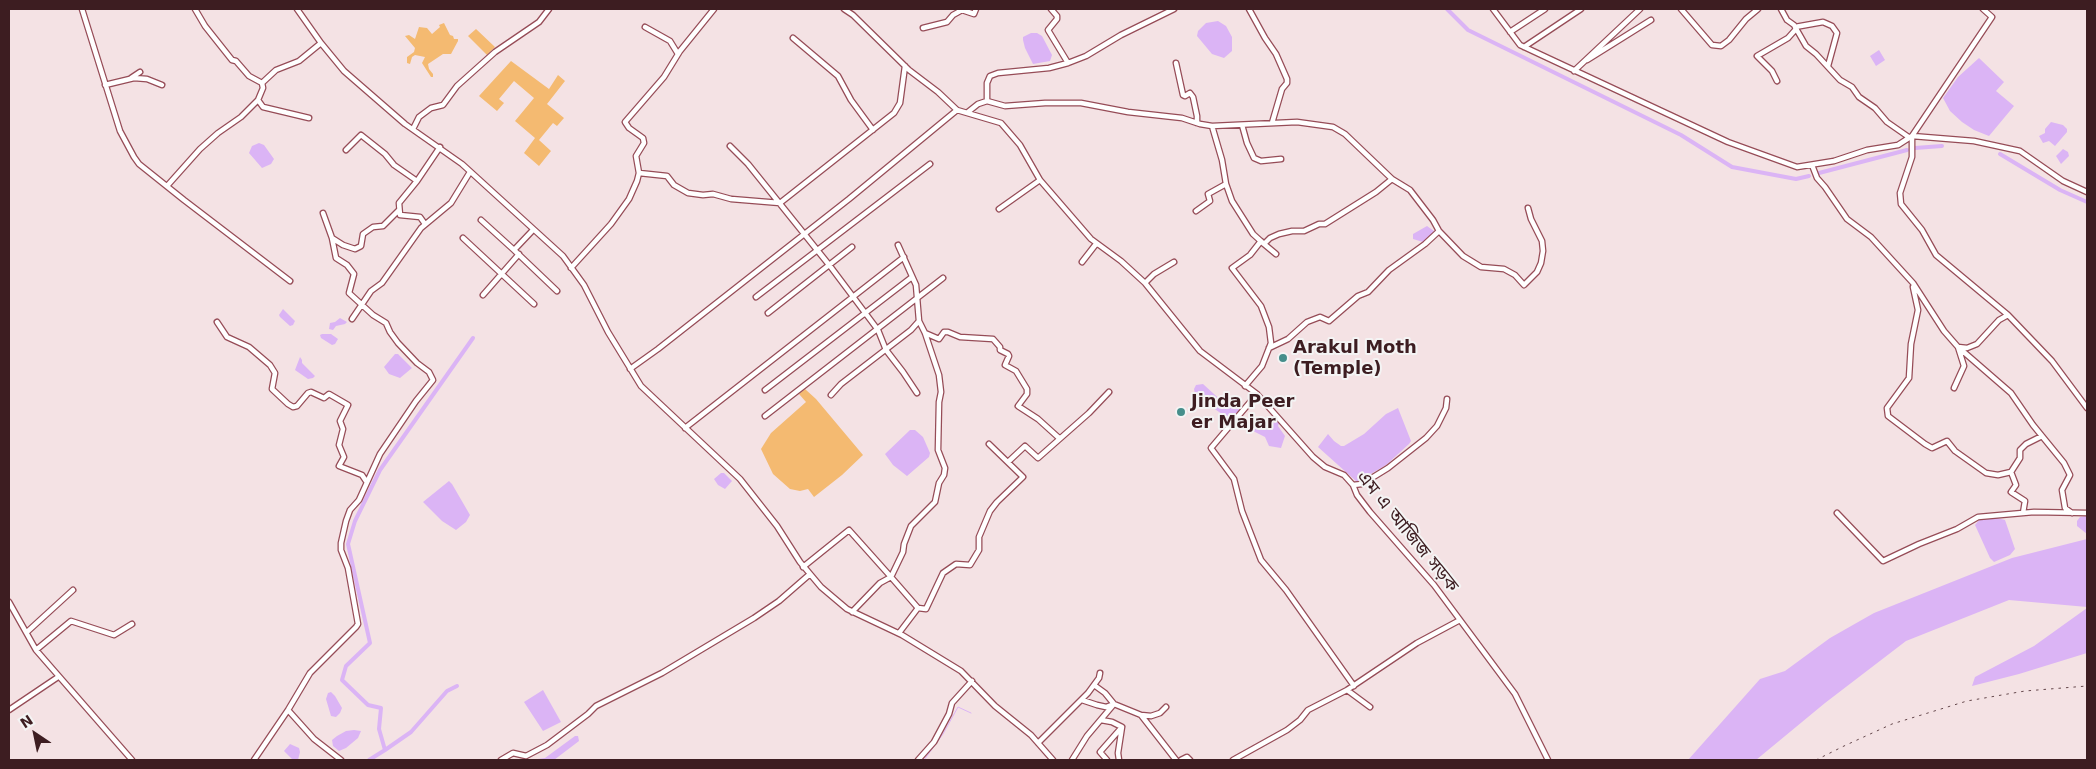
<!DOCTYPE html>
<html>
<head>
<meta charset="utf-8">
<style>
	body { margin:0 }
	#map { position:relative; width:2096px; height:769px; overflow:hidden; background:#f4e2e4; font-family:"DejaVu Sans",sans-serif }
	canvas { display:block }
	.frame { position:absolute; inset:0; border:10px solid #3d1d21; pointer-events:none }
	.north { position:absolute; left:10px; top:709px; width:50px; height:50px; -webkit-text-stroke:4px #f4f4f4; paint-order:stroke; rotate:326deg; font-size:14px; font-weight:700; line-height:20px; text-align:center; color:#3d1d21 }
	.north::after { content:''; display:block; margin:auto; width:18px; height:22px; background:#3d1d21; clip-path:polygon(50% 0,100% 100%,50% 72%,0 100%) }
</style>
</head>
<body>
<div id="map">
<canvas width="2096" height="769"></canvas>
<div class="frame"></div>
<div class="north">N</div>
</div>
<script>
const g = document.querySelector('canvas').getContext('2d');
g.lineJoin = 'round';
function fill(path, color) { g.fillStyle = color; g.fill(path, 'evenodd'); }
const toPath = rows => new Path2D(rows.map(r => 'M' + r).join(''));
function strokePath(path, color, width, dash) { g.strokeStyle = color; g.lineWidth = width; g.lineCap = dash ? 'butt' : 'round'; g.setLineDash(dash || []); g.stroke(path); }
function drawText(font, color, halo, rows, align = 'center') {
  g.font = font + ' "DejaVu Sans","Noto Sans Bengali",sans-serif'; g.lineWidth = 4; g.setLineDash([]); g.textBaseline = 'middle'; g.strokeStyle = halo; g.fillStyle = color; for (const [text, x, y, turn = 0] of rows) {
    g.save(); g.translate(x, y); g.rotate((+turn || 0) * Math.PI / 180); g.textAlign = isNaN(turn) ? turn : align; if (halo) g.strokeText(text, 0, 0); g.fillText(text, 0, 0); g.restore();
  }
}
const green = toPath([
	[444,23,450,35,453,36,454,39,458,39,458,41,451,54,443,54,428,64,429,69,433,74,433,77,431,77,422,63,425,57,415,55,412,57,410,64,407,63,407,57,414,52,415,48,405,36,409,35,415,39,419,27,427,28,432,34,440,27,439,25],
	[476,29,495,47,487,55,468,36],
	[511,61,549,89,558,75,565,81,547,104,564,118,557,126,553,123,539,140,551,151,539,166,524,153,535,138,515,121,534,98,514,81,499,99,504,103,497,111,479,96],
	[805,389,816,399,863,455,842,475,814,497,808,489,800,491,790,489,773,474,761,449,771,433,806,402,799,394]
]);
const water = toPath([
	[1218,21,1226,26,1232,37,1232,51,1224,58,1212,54,1197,36,1198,31,1206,23],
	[1031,33,1037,33,1042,36,1052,55,1050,61,1033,64,1025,48,1023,40,1023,37],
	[1879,50,1885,60,1876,66,1870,56],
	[1979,58,2004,82,1996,91,2014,106,1989,136,1974,130,1962,122,1950,111,1943,98,1958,77],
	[2051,122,2063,125,2067,129,2067,132,2055,146,2049,141,2043,143,2039,136,2045,133,2045,129],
	[259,143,264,145,274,159,271,164,262,168,249,153,252,146],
	[2063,149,2068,152,2069,156,2061,164,2056,156],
	[1427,226,1434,231,1428,240,1423,242,1413,239,1413,234],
	[283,309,295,321,293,325,290,326,280,317,279,315],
	[340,318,347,322,345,324,336,326,333,330,329,329,330,323,335,322],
	[322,334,331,334,338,339,335,344,332,345,321,338,320,335],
	[395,354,398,354,412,368,400,378,389,374,384,367],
	[300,357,302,360,302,363,315,376,313,378,308,379,295,370],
	[1203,384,1225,404,1228,405,1234,401,1240,411,1233,418,1222,414,1200,399,1195,394,1194,389,1196,385],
	[1398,408,1411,441,1409,444,1386,465,1357,482,1318,447,1328,434,1334,441,1341,446,1344,446,1364,434,1386,414],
	[1242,416,1266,429,1271,426,1270,423,1272,420,1274,423,1277,421,1279,423,1278,426,1285,436,1281,448,1269,446,1265,437,1239,424,1239,418],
	[910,430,915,430,923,437,930,453,929,457,907,476,893,465,885,454],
	[721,473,724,473,732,481,725,489,718,485,714,479],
	[449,481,452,484,470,515,466,522,456,530,442,521,423,502],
	[2087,516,2087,534,2077,526,2077,521,2080,517],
	[1993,517,2005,520,2015,549,2010,555,1994,562,1990,558,1975,525,1979,520],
	[2087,539,2087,607,2009,600,1906,641,1825,703,1756,760,1688,760,1760,679,1785,671,1830,638,1874,613,2012,558],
	[2087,608,2087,653,2019,674,1972,686,1975,677,2034,646],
	[543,690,561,722,543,731,524,702],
	[331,692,335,696,342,708,340,713,336,717,331,716,326,699,328,693],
	[354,730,361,731,358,738,346,748,339,751,333,746,332,740,337,736,346,731],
	[575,736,578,736,579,741,554,760,530,760,545,758],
	[290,744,299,748,300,752,298,760,293,760,284,751]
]);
const stream = toPath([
	[924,760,943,734,958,707,971,713]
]);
const canal = toPath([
	[1447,9,1468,30,1681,135,1732,167,1796,179,1809,176],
	[1915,148,1942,146],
	[2000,154,2060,190,2087,202],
	[1819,173,1907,150],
	[385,750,411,732,447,691,457,686],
	[369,760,385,750,379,729,381,708,368,705,342,680,346,666,370,643,348,544,355,521,380,470,473,338]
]);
const minor = toPath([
	[82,9,120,131,134,157,139,164,184,200,290,281],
	[195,9,205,26,232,60,236,61,249,76,262,83,276,70,299,61,321,43],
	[297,9,321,43,344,71,405,124,462,164,563,256,584,285,608,332,641,386,740,479,777,526,800,562,821,587,847,609,902,635,961,671,995,706,1031,735,1053,760],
	[844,9,853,15,909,70,938,92,957,110,1001,123,1020,145,1040,180,1091,239,1121,261,1145,283,1200,351,1257,394,1313,457,1325,467,1344,475,1353,485,1357,495,1370,512,1434,585,1515,694,1548,760],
	[1051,9,1057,16,1057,19,1048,30,1068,63],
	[1249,9,1265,38,1276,54,1287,79,1287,83,1282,89,1272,123],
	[1493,9,1520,45,1728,142,1797,167,1834,161,1867,150,1898,145,1912,136,1974,141,2020,151,2063,181,2087,192],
	[1681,9,1712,45,1721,46,1729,40,1746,19,1758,9],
	[1781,9,1787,20,1794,25,1806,46,1816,54,1840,80,1852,87,1859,97,1875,108,1887,122,1910,138],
	[1983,9,1992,17,1912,136,1912,157,1900,193,1901,204,1922,230,1936,255,2008,315,2052,361,2087,408],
	[645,27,670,41,678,54],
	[1795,27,1823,22,1832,26,1837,33,1828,66],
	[923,28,947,22,953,15,962,10,974,14,976,9],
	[1510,32,1545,9],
	[793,38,838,76,851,100,873,130],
	[1524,47,1581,9],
	[1587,60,1651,20],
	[1176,63,1183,95,1185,96,1190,93,1193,97,1197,116,1197,123],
	[1574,71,1640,9],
	[131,78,140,72],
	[1777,81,1772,71,1757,56,1788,38,1796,29],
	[262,83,263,88,258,100,263,107,309,118],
	[105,85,134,78,147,79,162,85],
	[987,101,987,83,990,76,998,73,1049,68,1068,63,1086,56,1121,35,1174,9],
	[968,112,978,104,987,101,1005,106,1045,103,1081,103,1128,112,1182,118,1200,124,1212,126,1297,122,1333,127,1345,134,1392,179,1410,190,1433,220,1439,231,1463,256,1481,267,1504,269,1515,275,1524,285,1537,272,1541,263,1543,251,1542,241,1531,219,1528,208],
	[1242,125,1247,143,1254,158,1261,161,1281,159],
	[1212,126,1222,160,1226,184,1232,201,1253,234,1264,244,1270,238,1279,234,1292,231,1304,231,1319,224,1325,224,1376,192,1392,179],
	[413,129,419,117,431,108,443,105,457,86,495,52,539,22,549,9],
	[730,146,748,164,830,266,878,330,886,350,903,372,917,393],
	[346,150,361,135,385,154,394,165,417,181],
	[1812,165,1817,178,1825,187,1847,219,1871,237,1913,283,1944,331,1958,347,2011,393,2033,425,2064,463,2070,475,2062,490,2065,508,2072,513],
	[639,173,667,176,674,185,688,193,703,195,713,194,731,199,780,203,894,113,900,103,905,66],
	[167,186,200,149,218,133,241,117,258,100],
	[999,209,1040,180],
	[1196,211,1210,201,1208,194,1226,184],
	[323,213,332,238,343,245,355,249,361,246,363,234,373,227,383,226,399,210],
	[481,220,514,250],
	[425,224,420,217,400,215,399,203,417,181,440,147],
	[533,230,514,250,557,291],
	[463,238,534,304],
	[1264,244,1276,254],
	[1082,262,1096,244],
	[571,268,611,224,629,199,637,181,639,173,636,156,644,143,643,138,629,128,625,122,664,77,680,51,714,9],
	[1145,283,1154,274,1174,262],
	[1913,287,1918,310,1911,344,1909,378,1887,408,1888,416,1925,444,1932,448,1947,441,1955,451,1986,473,1998,475,2011,472,2020,458,2020,450,2026,444,2042,436],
	[483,295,519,254],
	[756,297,930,164],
	[768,313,852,247],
	[352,319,371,291,382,283,421,228,451,203,470,172],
	[217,322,227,337,249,347,270,365,275,373,272,389,288,404,293,407,297,406,308,393,311,392,324,398,329,394,348,405,340,421,343,429,339,445,344,457,339,466,362,475,366,481],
	[925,333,939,339,944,332,948,332,960,337,993,339,1000,347,1000,350,1008,354,1009,356,1005,365,1016,371,1027,389,1027,394,1018,406,1038,419,1059,438],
	[1269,348,1288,339,1307,322,1320,317,1329,321,1358,296,1368,292,1389,270,1425,244,1439,231],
	[630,369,658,349,849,199,957,110],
	[1245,386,1262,366,1271,343,1269,327,1261,306,1232,268,1250,255,1261,241],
	[1954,388,1964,366,1958,347,1967,348,1977,344,1999,320,2008,315],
	[765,390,912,277],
	[1257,394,1211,448,1234,479,1242,511,1261,560,1286,590,1354,686],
	[831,395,841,384,911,330,919,321],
	[765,416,943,278],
	[685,428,904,257],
	[1008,462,1025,446,1038,458,1089,413,1109,392],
	[2011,472,2016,485,2011,492,2025,501,2023,513],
	[1353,485,1362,484,1388,468,1426,438,1437,426,1446,408,1447,399],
	[1837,513,1883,561,1919,544,1957,529,1978,517,2034,512,2087,513],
	[803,567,849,530,891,577,903,552,904,544,911,526,935,502,939,483,944,475,945,468,938,450,939,402,941,392,939,375,925,333,919,321,916,285,898,245],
	[9,602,36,650,132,760],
	[852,612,880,583,891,577,918,608],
	[27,632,73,590],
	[899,633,918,608,926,609,943,573,956,564,970,565,979,550,979,537,990,511,997,502,1023,477,989,444],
	[36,650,71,621,114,635,132,624],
	[1347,690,1370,707],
	[1082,700,1097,705,1106,707,1114,704,1105,693,1094,685],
	[1166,707,1160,713,1151,716,1141,715,1176,760],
	[9,710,58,677],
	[288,710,314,739,341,760],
	[1101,720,1112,722,1122,727],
	[1038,743,1088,693,1099,678,1100,673],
	[254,760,288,710,310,673,356,627,358,624,348,568,341,550,341,543,346,521,350,510,359,500,380,454,416,401,433,380,429,372,417,363,398,343,390,332,386,323,373,315,349,293,354,274,347,265,336,258,332,238],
	[501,760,513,753,526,756,547,745,588,714,596,706,662,673,754,618,779,601,810,574],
	[918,760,934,742,949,714,952,703,972,681],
	[1072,760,1087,736,1114,704,1141,715],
	[1107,760,1100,752,1122,727,1118,753,1119,760],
	[1181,760,1187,757,1190,760],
	[1233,760,1287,730,1300,720,1308,710,1347,690,1417,643,1460,620]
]);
const rail = toPath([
	[1816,760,1844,746,1892,724,1967,701,2025,691,2087,686]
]);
const markers = [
	[1283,358,5,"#468e8b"],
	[1181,412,5,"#468e8b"]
];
const poiNames = [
	["Arakul Moth",1293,348],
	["(Temple)",1293,369],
	["Jinda Peer",1191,402],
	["er Majar",1191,423]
];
const streetNames = [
	["এম এ আজিজ সড়ক",1407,532,51]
];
fill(green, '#f4ba71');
fill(water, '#dbb4f5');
strokePath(stream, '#dbb4f5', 1);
strokePath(canal, '#dbb4f5', 4);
strokePath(minor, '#964c57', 7);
strokePath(minor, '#fff', 4.5);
strokePath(rail, '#64474b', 1, [2.5, 5]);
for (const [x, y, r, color] of markers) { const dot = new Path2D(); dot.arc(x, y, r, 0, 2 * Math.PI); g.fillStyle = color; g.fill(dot); strokePath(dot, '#f4f4f4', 2); }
drawText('bold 18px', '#3d1d21', '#f4f4f4', poiNames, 'left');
drawText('18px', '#3d1d21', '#f4f4f4', streetNames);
</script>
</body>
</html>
